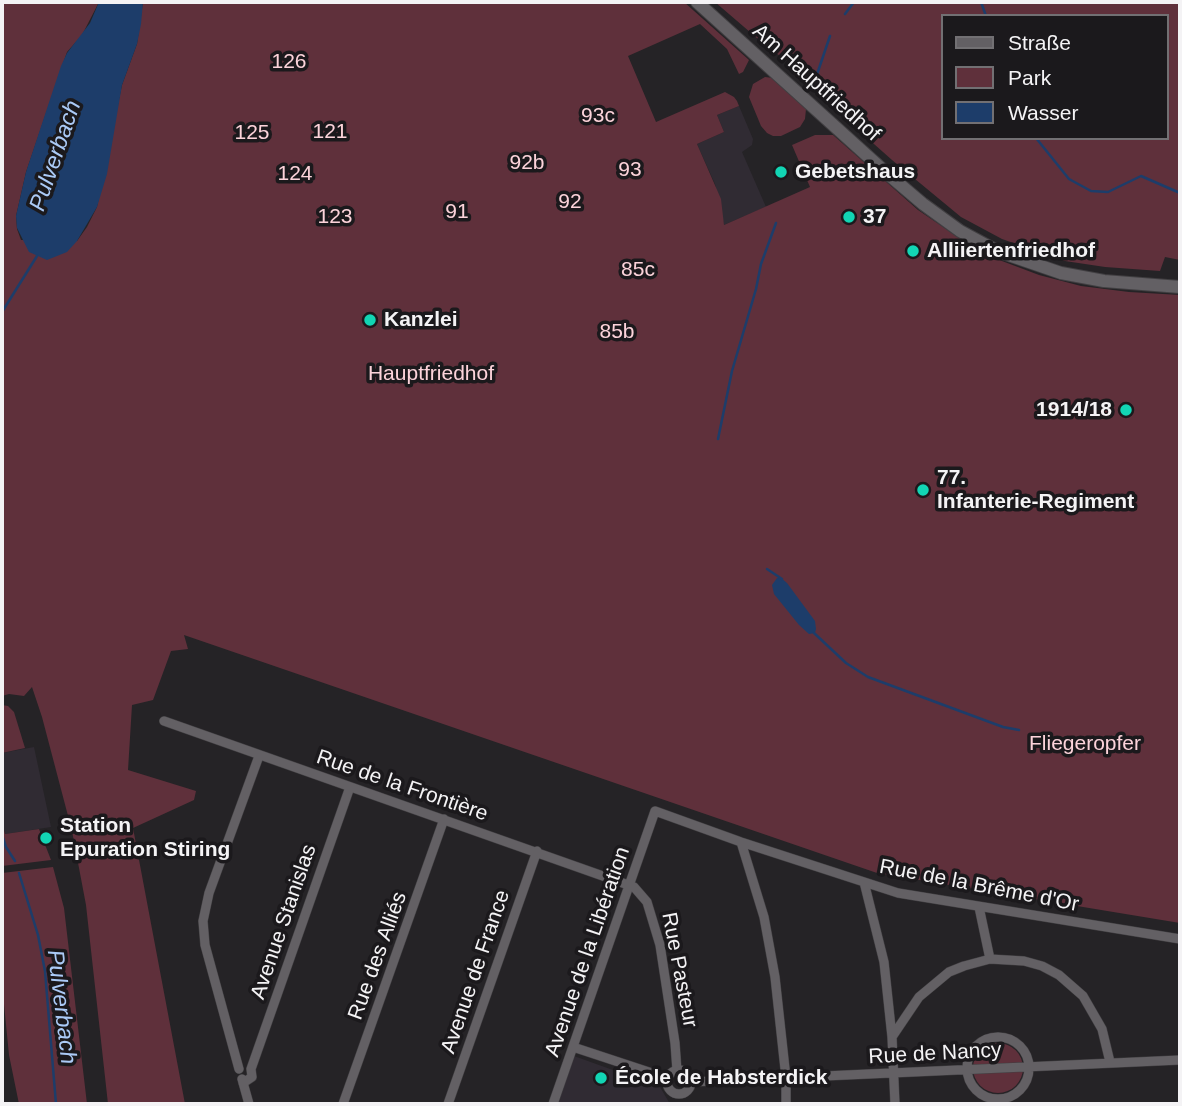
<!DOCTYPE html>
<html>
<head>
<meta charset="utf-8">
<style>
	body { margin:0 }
	#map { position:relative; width:1182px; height:1106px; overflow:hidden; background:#252326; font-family:Arial,sans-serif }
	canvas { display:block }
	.frame { position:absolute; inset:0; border:4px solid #f4f3f5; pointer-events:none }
	.legend { position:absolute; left:941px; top:14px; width:228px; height:126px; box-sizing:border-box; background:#1b191c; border:2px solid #727073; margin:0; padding:9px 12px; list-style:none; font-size:21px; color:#f4f3f5 }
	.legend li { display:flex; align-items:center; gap:14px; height:35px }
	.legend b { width:35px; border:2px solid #727073 }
</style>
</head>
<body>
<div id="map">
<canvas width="1182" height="1106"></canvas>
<div class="frame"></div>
<ul class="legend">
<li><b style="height:9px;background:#636064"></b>Straße</li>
<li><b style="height:19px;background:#5f303b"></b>Park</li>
<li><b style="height:19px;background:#1d3d6a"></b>Wasser</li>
</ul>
</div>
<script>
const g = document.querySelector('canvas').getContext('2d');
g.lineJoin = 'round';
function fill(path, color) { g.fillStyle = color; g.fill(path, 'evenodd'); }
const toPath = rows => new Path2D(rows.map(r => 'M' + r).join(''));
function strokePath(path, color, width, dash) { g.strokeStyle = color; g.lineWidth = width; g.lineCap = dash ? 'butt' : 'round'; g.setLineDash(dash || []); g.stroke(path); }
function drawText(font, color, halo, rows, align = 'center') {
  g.font = font + ' Arial,sans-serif'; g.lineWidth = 7; g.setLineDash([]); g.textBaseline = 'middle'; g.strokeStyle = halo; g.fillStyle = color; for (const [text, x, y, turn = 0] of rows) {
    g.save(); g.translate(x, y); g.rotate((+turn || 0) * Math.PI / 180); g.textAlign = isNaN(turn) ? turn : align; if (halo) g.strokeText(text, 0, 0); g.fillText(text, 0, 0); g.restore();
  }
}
const built = toPath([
	[739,106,753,139,752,145,742,152,766,207,724,225,715,184,697,144,724,132,717,115],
	[34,747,51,827,5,834,2,823,2,753],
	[574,1056,660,1087,670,1104,558,1104]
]);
const green = toPath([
	[2,2,99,2,82,35,67,52,26,172,16,216,17,229,21,240,77,241,87,227,97,207,122,85,137,44,143,2,684,2,749,60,743,72,739,74,727,49,700,24,628,56,656,122,725,92,734,97,737,101,739,106,717,115,724,132,697,144,721,199,724,225,810,187,792,145,815,135,833,135,918,210,968,244,994,258,1039,275,1081,286,1129,292,1180,295,1180,923,877,873,184,635,188,649,171,651,153,700,132,705,128,770,196,791,194,800,133,828,185,1104,108,1104,86,905,72,831,42,717,32,687,24,696,9,694,2,696],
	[715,2,1180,2,1180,260,1165,257,1160,271,1105,267,1065,261,1002,239,961,217,892,160,847,120,842,110,789,61,772,51],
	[942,16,1166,16,1166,138,942,138],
	[765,77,773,78,806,109,805,119,800,127,781,136,773,136,767,133,761,126,749,97,753,84],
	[2,705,8,706,14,712,25,748,2,753],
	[2,823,5,834,39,829,51,860,2,866],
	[53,867,64,908,87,1104,19,1104,9,1055,2,984,2,873],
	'973 1068a25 25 0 1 1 50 0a25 25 0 1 1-50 0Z'
]);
const water = toPath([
	[99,2,143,2,141,24,137,44,122,85,107,174,97,207,77,241,67,252,47,260,29,252,17,228,16,216,26,172,61,66,67,53,90,23],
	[780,577,787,583,815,621,816,629,815,633,809,634,799,625,774,594,772,585,777,578]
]);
const stream = toPath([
	[981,2,986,16],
	[845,14,854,2],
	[813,86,830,36],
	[1036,138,1069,179,1091,191,1108,192,1141,176,1180,193],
	[2,312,37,256],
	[718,439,732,371,756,289,761,264,776,223],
	[767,569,782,579],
	[814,633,846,663,868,677,1003,727,1019,730],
	[2,835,6,847,15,861],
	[19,873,38,935,45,971,56,1104]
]);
const minor = toPath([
	[164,721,634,887,647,902,660,945,675,1043,677,1071],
	[741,842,764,917,775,977,786,1078,786,1104],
	[864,882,884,962,892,1037,895,1104],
	[979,907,990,959],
	'967 1068a31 31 0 1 1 62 0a31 31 0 1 1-62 0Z',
	[892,1037,919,997,949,972,964,966,990,959,1024,961,1042,966,1059,975,1083,996,1102,1029,1110,1062],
	[573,1047,667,1078],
	[239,1069,205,945,203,921,209,893,259,756],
	'667 1082a12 12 0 1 1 24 0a12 12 0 1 1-24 0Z',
	[242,1079,249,1104],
	[691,1082,1180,1060],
	[243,1083,252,1077,251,1069,350,787],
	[343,1104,444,819],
	[448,1104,537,851],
	[553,1104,655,811,741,842,898,893,1180,939]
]);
const secondary = toPath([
	[697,2,883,170,923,204,960,231,997,251,1061,273,1104,281,1180,287]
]);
const markers = [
	[781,172,7,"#12d5b4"],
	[849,217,7,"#12d5b4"],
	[913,251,7,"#12d5b4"],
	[370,320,7,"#12d5b4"],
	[1126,410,7,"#12d5b4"],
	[923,490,7,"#12d5b4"],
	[46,838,7,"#12d5b4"],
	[601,1078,7,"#12d5b4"]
];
const parkNames = [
	["126",289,62],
	["93c",598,116],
	["121",330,132],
	["125",252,133],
	["92b",527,163],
	["93",630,170],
	["124",295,174],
	["92",570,202],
	["91",457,212],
	["123",335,217],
	["85c",638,270],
	["85b",617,332],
	["Hauptfriedhof",431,374],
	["Fliegeropfer",1085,744]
];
const streetNames = [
	["Am Hauptfriedhof",816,83,42],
	["Rue de la Frontière",402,786,19],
	["Rue de la Brême d'Or",979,886,11],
	["Avenue Stanislas",284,922,-71],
	["Avenue de la Libération",588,952,-71],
	["Rue des Alliés",378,956,-70],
	["Rue Pasteur",679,970,79],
	["Avenue de France",476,972,-71],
	["Rue de Nancy",935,1054,-3]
];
const poiNames = [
	["Gebetshaus",795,172],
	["37",863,217],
	["Alliiertenfriedhof",927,251],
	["Kanzlei",384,320],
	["1914/18",1112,410,"right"],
	["77.",937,478],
	["Infanterie-Regiment",937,502],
	["Station",60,826],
	["Epuration Stiring",60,850],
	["École de Habsterdick",615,1078]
];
const waterNames = [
	["Pulverbach",56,156,-71],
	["Pulverbach",61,1007,83]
];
fill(built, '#302b33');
fill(green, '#5f303b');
fill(water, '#1d3d6a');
strokePath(stream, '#1d3d6a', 2.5);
strokePath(minor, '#413f42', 10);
strokePath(secondary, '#413f42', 14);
strokePath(minor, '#636064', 9);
strokePath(secondary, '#636064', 12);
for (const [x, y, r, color] of markers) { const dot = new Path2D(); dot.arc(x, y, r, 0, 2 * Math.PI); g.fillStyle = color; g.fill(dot); strokePath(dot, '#1b191c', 2.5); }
drawText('21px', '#fcd3da', '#1b191c', parkNames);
drawText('21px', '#f4f3f5', '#1b191c', streetNames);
drawText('bold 21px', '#f4f3f5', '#1b191c', poiNames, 'left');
drawText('italic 23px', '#abcaf6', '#1b191c', waterNames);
</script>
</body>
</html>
